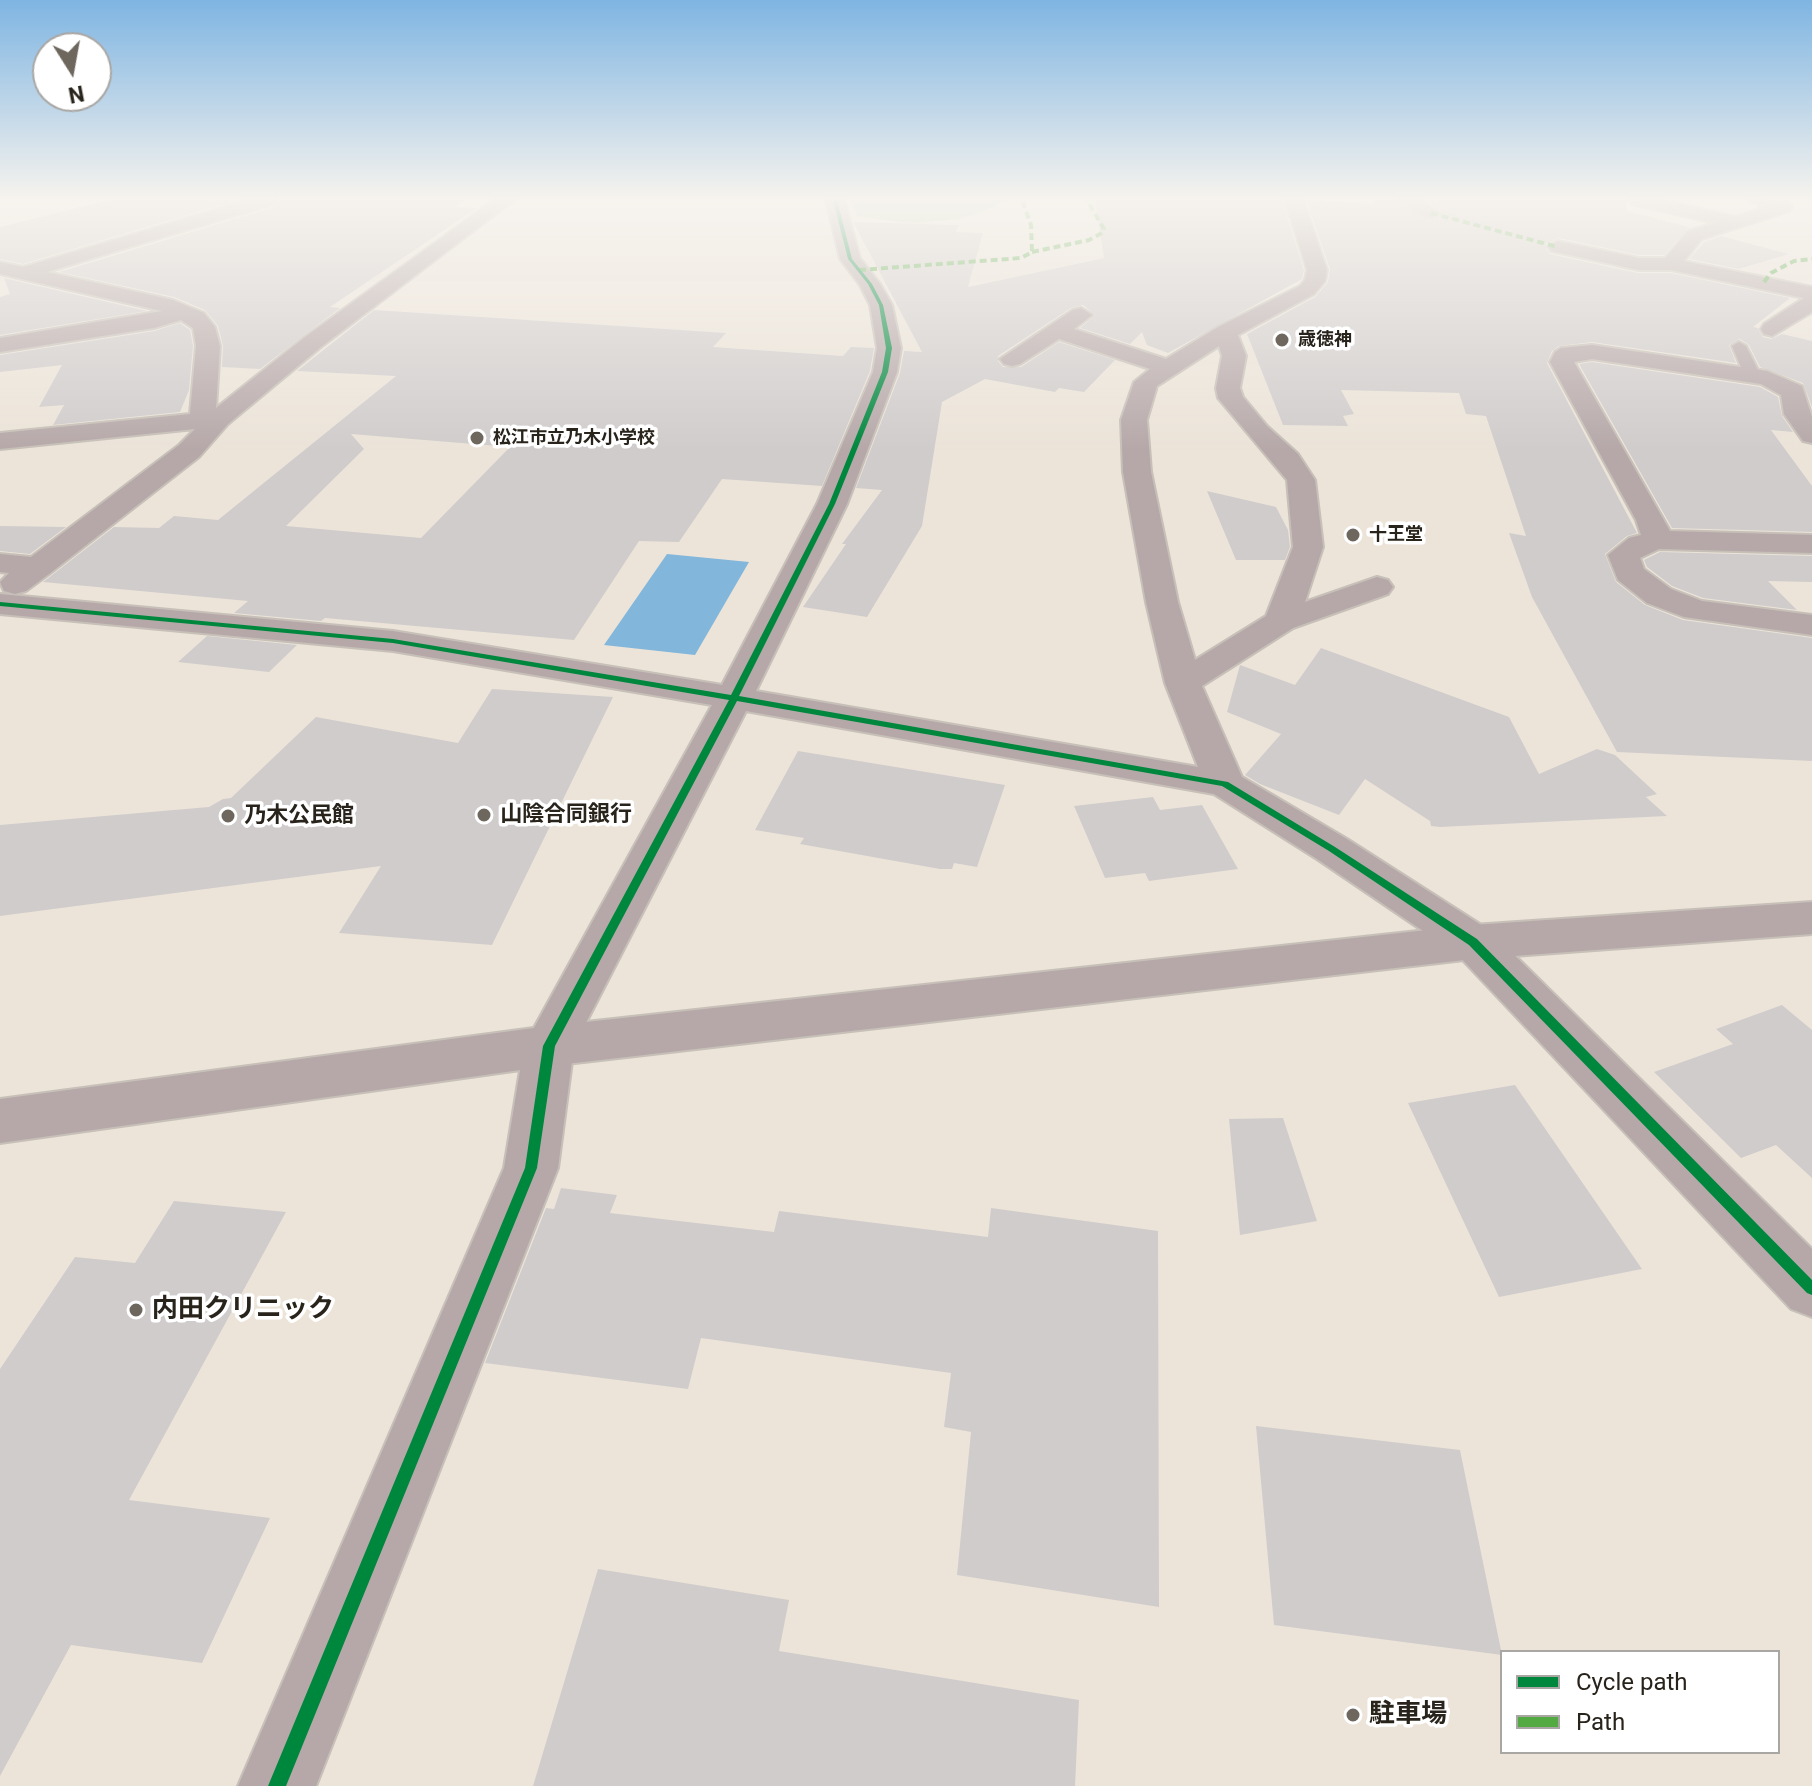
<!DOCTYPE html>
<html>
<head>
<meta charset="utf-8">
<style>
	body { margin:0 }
	#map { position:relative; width:1812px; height:1786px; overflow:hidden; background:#ece4d9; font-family:Roboto,sans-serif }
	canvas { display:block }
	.legend { position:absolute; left:1500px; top:1650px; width:280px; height:104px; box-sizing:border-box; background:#fff; border:2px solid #a9a7a4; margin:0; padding:10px 14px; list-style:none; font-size:24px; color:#28231b }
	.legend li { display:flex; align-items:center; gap:16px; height:40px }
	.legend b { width:40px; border:2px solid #a9a7a4 }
	.north { position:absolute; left:32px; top:32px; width:80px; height:80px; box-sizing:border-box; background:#fff; border:2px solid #a9a7a4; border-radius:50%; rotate:169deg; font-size:22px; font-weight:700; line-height:32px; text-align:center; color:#28231b }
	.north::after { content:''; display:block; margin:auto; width:28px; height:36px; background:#6d675e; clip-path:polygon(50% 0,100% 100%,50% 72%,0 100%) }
</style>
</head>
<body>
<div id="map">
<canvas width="1812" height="1786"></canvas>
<ul class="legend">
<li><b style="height:10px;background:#00873e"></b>Cycle path</li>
<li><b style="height:10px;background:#53aa43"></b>Path</li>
</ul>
<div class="north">N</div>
</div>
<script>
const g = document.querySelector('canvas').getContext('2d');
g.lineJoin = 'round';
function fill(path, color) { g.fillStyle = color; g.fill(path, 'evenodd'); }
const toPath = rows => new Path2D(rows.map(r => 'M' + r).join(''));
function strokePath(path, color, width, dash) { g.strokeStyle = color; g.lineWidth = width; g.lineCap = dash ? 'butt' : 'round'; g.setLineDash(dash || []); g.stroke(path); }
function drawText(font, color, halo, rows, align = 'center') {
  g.font = font + ' Roboto,"Noto Sans JP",sans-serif'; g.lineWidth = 7; g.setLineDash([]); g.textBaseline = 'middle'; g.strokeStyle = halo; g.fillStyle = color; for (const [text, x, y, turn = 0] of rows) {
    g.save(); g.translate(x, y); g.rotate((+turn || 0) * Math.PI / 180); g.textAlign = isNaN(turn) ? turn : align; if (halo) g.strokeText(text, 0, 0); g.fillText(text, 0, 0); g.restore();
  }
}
const green = toPath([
	[850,200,1002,200,993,207,960,219,907,223,857,216]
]);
const water = toPath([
	[667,554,749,562,695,655,604,645]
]);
const building = toPath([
	[109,200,237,200,23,264,0,259,0,227],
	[279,200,465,200,454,207,477,208,330,307,340,308,260,369,222,367,223,346,218,326,205,310,174,297,59,272,274,207],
	[1095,200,1282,200,1304,270,1302,279,1168,353,1147,345,1142,332,1130,344,1080,328,1095,315,1083,305,1071,308,998,356,998,361,1003,367,1021,367,1059,342,1115,360,1084,392,1059,388,1055,392,985,379,942,402,922,526,867,617,803,607,846,544,842,544,882,490,856,488,900,373,904,351,922,352,853,222,959,225,956,232,983,233,968,287,1104,258],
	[1306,200,1372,204,1373,200,1395,200,1430,221,1443,212,1426,200,1626,200,1627,211,1689,227,1664,255,1639,255,1559,238,1546,244,1546,249,1550,254,1638,273,1671,273,1790,298,1753,327,1758,328,1763,337,1771,339,1782,334,1812,341,1812,407,1803,383,1760,367,1749,345,1740,339,1729,345,1736,363,1592,342,1559,346,1552,351,1547,363,1637,533,1627,536,1605,554,1616,582,1645,605,1683,620,1812,638,1812,761,1617,752,1532,597,1509,533,1526,536,1486,416,1466,414,1459,393,1341,390,1354,414,1343,416,1348,426,1283,425,1247,334,1315,297,1328,282,1330,269],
	[1721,236,1789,254,1739,269,1689,259,1704,242],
	[4,278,147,311,0,335,0,297,10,294],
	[374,310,726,333,713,347,843,356,851,347,874,348,870,371,822,486,722,479,679,542,639,541,574,640,325,618,321,621,234,613,248,601,43,582,114,527,159,528,174,516,218,520,396,376,297,371],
	[351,434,510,447,421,538,286,526,364,449],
	[180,323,190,330,193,346,189,390,180,412,53,425,64,405,39,407,62,365,0,372,0,355,154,331],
	[1592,362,1760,387,1778,397,1782,416,1793,432,1771,430,1812,486,1812,532,1672,528,1579,364],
	[1207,491,1276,507,1288,530,1290,547,1285,560,1236,560],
	[0,526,66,527,30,554,0,551],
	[1660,552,1812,556,1812,582,1768,581,1797,610,1703,598,1672,586,1647,567,1644,560],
	[207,636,297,645,269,672,178,662],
	[1321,648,1509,717,1539,774,1597,749,1615,755,1657,794,1646,797,1667,816,1440,827,1431,826,1430,821,1365,779,1339,815,1260,784,1245,775,1281,734,1227,712,1240,665,1295,685],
	[492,689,613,697,492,945,339,933,381,866,0,916,0,825,209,807,223,799,231,798,316,717,458,743],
	[798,751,1005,785,977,867,954,863,952,869,940,869,800,844,804,838,755,830],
	[1153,797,1160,810,1202,805,1238,869,1149,881,1145,873,1105,878,1074,806],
	[1782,1005,1812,1030,1812,1178,1776,1145,1741,1158,1654,1072,1733,1044,1716,1029],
	[1515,1085,1642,1269,1499,1297,1408,1103],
	[1283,1118,1317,1221,1240,1235,1229,1119],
	[561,1188,617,1195,610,1213,774,1232,779,1211,988,1237,991,1208,1158,1231,1159,1607,957,1575,971,1432,944,1427,951,1373,701,1338,688,1389,485,1363,546,1208,554,1209],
	[174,1201,286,1212,129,1500,270,1518,202,1663,71,1645,0,1776,0,1369,75,1257,135,1263],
	[1256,1426,1460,1450,1502,1655,1274,1625],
	[598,1569,789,1600,779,1651,1079,1700,1075,1786,533,1786]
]);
const service = toPath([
	[1739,342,1746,346,1760,374,1757,377,1747,377,1744,374,1732,346,1739,342]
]);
const minor = toPath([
	[248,200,276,200,273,204,47,272,173,300,204,313,215,327,220,346,216,408,305,337,494,200,514,200,321,347,228,424,199,457,49,574,26,591,15,594,4,591,0,582,9,573,0,572,0,554,31,557,179,445,195,429,0,449,0,433,190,414,196,346,193,328,181,320,154,328,0,352,0,338,162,311,0,274,0,262,23,267,248,200],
	[826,200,844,200,860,258,880,284,892,305,901,348,897,372,847,504,756,691,1198,767,1165,683,1146,602,1123,472,1121,420,1134,382,1150,369,1059,339,1020,364,1012,366,1004,364,1000,359,1073,310,1081,308,1092,315,1074,329,1166,359,1218,327,1300,286,1305,280,1307,270,1285,200,1303,200,1327,270,1325,281,1314,294,1238,335,1246,356,1240,388,1243,397,1267,426,1298,454,1315,480,1323,547,1305,602,1377,577,1388,580,1393,587,1388,594,1293,628,1202,686,1242,777,1347,839,1489,930,1812,1249,1812,1317,1791,1309,1457,954,1317,859,1214,794,746,711,574,1046,558,1168,316,1786,238,1786,504,1168,524,1046,712,705,393,651,0,614,0,594,393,631,722,685,817,504,873,372,877,348,870,305,860,285,840,259,826,200],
	[1219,346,1222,356,1216,388,1218,398,1287,480,1293,547,1266,616,1195,660,1178,602,1151,472,1147,420,1157,386,1219,346],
	[1398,200,1420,200,1440,213,1431,218,1425,217,1398,200],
	[1629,200,1661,200,1736,217,1765,207,1749,200,1789,203,1792,207,1789,211,1702,239,1684,261,1812,287,1812,312,1772,336,1764,334,1761,329,1764,324,1804,298,1671,270,1639,270,1551,251,1548,247,1558,241,1639,258,1665,258,1688,231,1715,223,1632,204,1629,200],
	[1592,345,1767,371,1802,386,1812,417,1812,443,1803,441,1784,414,1781,395,1761,384,1592,359,1574,362,1670,531,1812,535,1812,553,1659,549,1640,558,1644,569,1671,589,1702,601,1812,615,1812,635,1684,617,1647,603,1618,580,1608,555,1629,538,1641,535,1636,520,1550,362,1555,352,1561,348,1592,345]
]);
const tertiary = toPath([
	[1812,902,1812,934,1473,959,549,1066,0,1143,0,1099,549,1026,1473,925,1812,902]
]);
const quiet = toPath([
	[1431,213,1558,247],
	[1032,252,1089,240,1102,233,1104,229,1087,200],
	[859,270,1021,258,1032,252,1031,225,1022,200],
	[1764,282,1771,273,1794,261,1812,259]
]);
const cycleway = toPath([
	[833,200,837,200,852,259,872,284,883,305,892,348,888,372,835,504,739,696,1228,782,1335,847,1477,939,1812,1280,1812,1295,1807,1293,1469,945,1329,851,1222,786,737,701,555,1046,537,1168,286,1786,268,1786,525,1168,543,1046,729,700,393,643,0,606,0,602,393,639,731,695,829,504,882,372,886,348,879,305,868,284,848,259,833,200]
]);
const markers = [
	[1282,340,8,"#6d675e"],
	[477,438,8,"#6d675e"],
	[1353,535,8,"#6d675e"],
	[484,815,8,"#6d675e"],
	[228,816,8,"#6d675e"],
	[136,1310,8,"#6d675e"],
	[1353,1715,8,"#6d675e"]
];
const farPoinames = [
	["歳徳神",1298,340],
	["松江市立乃木小学校",493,438],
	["十王堂",1369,535]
];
const poiNames = [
	["山陰合同銀行",500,815],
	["乃木公民館",244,816]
];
const nearPoinames = [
	["内田クリニック",152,1310],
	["駐車場",1369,1715]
];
fill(green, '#c0debf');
fill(water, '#82b6da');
fill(building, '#d0cccc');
strokePath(service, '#c7c0b8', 4);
strokePath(minor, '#c7c0b8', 4);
strokePath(tertiary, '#c7c0b8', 4);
fill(service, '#b6a8a9');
fill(minor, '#b6a8a9');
fill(tertiary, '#b6a8a9');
strokePath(quiet, '#53aa43', 4, [7, 4]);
fill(cycleway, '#00873e');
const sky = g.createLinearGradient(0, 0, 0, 450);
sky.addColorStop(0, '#7fb5e2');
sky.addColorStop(0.44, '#f6f3ee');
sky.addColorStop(1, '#f6f3ee00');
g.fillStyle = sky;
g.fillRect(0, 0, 1812, 450);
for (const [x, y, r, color] of markers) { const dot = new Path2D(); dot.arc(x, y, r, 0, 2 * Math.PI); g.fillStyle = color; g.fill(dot); strokePath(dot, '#fff', 3); }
drawText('bold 18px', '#28231b', '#fff', farPoinames, 'left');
drawText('bold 22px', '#28231b', '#fff', poiNames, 'left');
drawText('bold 26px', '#28231b', '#fff', nearPoinames, 'left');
</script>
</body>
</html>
